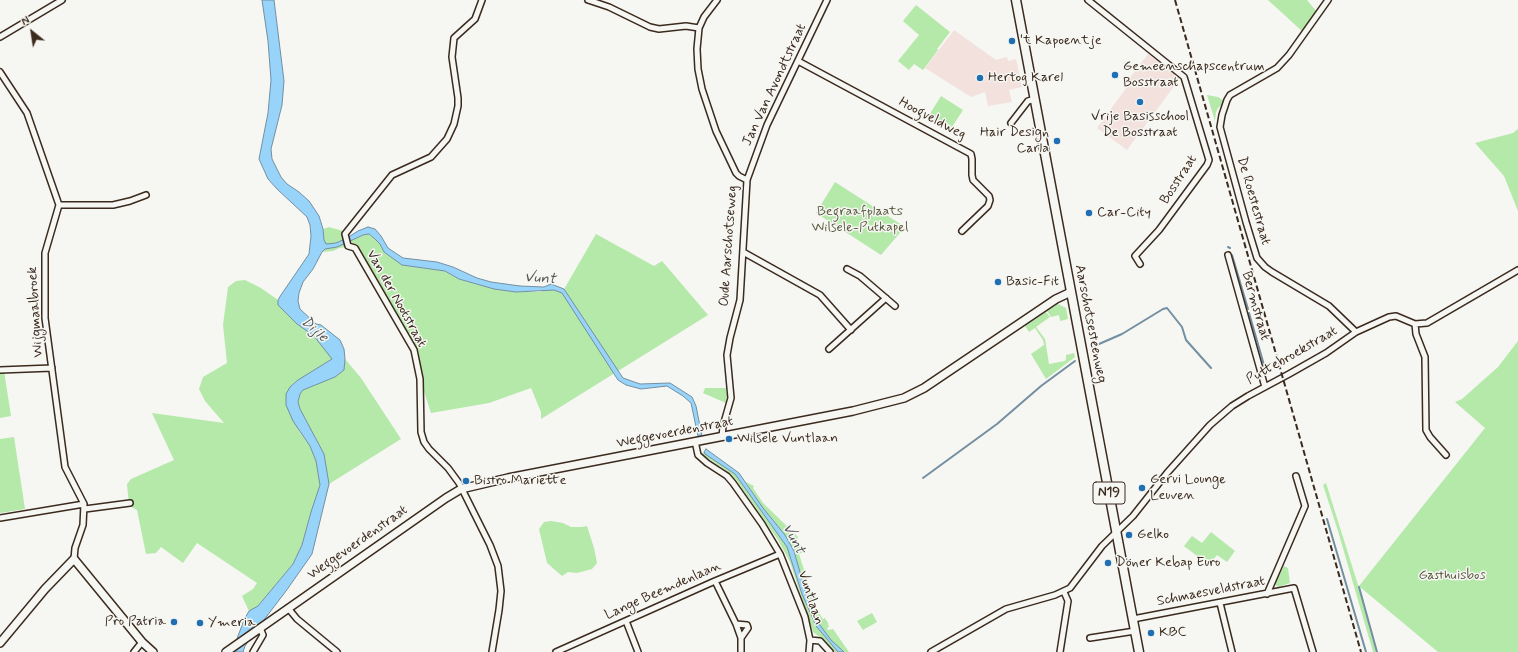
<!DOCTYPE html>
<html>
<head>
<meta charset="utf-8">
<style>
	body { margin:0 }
	#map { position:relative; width:1518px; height:652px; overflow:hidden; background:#f6f6f2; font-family:Mynerve,sans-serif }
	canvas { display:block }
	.north { position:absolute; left:12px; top:12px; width:40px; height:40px; -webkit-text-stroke:3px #f6f6f2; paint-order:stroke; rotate:330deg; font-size:11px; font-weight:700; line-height:16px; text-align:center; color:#3b2a1e }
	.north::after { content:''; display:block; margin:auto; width:14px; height:18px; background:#3b2a1e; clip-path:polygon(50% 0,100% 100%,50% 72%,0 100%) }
</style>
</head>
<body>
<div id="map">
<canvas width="1518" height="652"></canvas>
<div class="north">N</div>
</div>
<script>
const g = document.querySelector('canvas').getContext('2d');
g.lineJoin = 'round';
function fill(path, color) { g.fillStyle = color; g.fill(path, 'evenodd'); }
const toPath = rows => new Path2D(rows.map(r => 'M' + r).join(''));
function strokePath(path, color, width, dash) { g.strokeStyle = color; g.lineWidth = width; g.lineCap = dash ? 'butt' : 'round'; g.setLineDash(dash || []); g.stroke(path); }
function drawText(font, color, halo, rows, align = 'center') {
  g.font = font + ' Mynerve,sans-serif'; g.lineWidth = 3; g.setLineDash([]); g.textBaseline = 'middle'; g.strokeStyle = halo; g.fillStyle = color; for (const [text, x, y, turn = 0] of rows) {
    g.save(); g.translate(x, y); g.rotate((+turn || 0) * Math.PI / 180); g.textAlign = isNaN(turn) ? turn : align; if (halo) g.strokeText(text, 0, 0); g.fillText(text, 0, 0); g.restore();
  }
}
const built = toPath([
	[954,30,996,60,1007,57,1008,61,1016,59,1022,87,1009,90,1012,102,988,106,985,92,971,97,925,68],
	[1148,54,1180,78,1127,150,1097,128,1127,87,1126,83]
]);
const green = toPath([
	[1268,0,1307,0,1317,12,1303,32],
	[916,5,950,32,937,49,938,50,923,70,914,64,909,70,898,61,919,35,903,21],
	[1207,95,1218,97,1224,101,1223,104,1218,108,1216,112,1215,121],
	[941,96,963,110,952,127,942,120,939,125,928,117],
	[1518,129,1518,211,1504,176,1475,143,1513,133],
	[835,182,905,227,881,255,816,213],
	[329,227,343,231,347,247,339,248,333,251,322,252,325,249,323,229],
	[369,234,374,238,380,244,384,252,402,265,445,271,459,279,494,289,516,292,540,292,543,290,555,289,563,291,596,234,654,266,662,261,708,315,541,419,541,412,531,388,489,403,431,413,420,379,414,350,401,328,405,328,357,244,349,244,348,242,363,235],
	[245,280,261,288,278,300,278,305,297,324,314,336,333,359,298,380,290,387,299,431,310,446,316,461,320,485,311,512,302,545,293,564,258,606,249,611,242,596,253,589,257,583,197,543,183,563,161,547,156,553,146,554,137,510,129,506,127,484,131,479,174,460,152,413,224,423,205,401,199,389,203,377,227,363,223,325,228,287,236,281],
	[1058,304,1066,308,1068,319,1060,321,1059,315,1051,317,1047,311],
	[1046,312,1050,317,1036,327,1045,339,1049,364,1065,361,1066,359,1066,355,1074,353,1075,357,1046,379,1031,354,1044,345,1043,340,1035,328,1029,332,1025,326],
	[1518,341,1518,652,1438,652,1360,587,1377,652,1373,652,1338,531,1323,485,1326,483,1358,585,1359,586,1485,428,1455,402,1462,399,1498,367],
	[345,359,361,378,401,439,329,484,324,454,300,409,298,402,300,394,303,390,335,377,344,370],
	[4,371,11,416,0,418,0,372],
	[705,388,726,388,727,395,726,403,703,393],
	[14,437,25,509,0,513,0,439],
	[704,452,735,474,787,547,802,594,812,619,819,630,838,652,835,652,825,641,813,632,790,562,778,540,737,481,724,469,707,458,702,454],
	[746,482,754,486,753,488,763,503,798,537,796,543,801,545,803,552,799,554,814,602,819,613,823,619,825,618,828,623,829,627,827,628,828,630,833,629,849,652,844,652,833,643,817,621,807,597,794,550,785,535,763,508],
	[551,521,563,523,571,527,582,527,587,526,594,548,597,563,592,569,577,573,568,572,562,576,547,563,539,529,544,522],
	[1211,532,1235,551,1227,562,1217,555,1209,565,1184,546,1192,536,1202,543],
	[1284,566,1288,568,1290,583,1278,587,1275,584],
	[872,613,877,622,863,630,857,621]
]);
const water = toPath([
	[262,0,274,0,284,81,282,105,271,149,272,159,281,177,287,184,299,192,309,201,319,216,323,229,324,240,326,244,336,243,345,239,346,243,337,247,325,249,322,252,313,269,303,282,299,293,298,301,300,309,316,324,321,325,340,340,344,349,345,359,344,370,335,377,303,390,300,394,298,402,300,409,324,454,329,484,312,554,286,591,257,629,245,646,243,652,232,652,244,620,249,611,258,606,293,564,302,545,311,512,320,485,316,461,310,446,293,421,286,405,286,394,290,387,298,380,332,359,314,336,297,324,278,305,278,300,281,295,309,254,311,236,310,225,307,217,277,189,268,179,259,159,268,113,271,80,268,41,262,0],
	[368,227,375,229,381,236,388,248,403,258,437,262,453,267,477,278,491,282,520,286,544,287,551,284,564,289,623,378,640,384,670,383,692,397,696,406,702,436,698,436,691,403,683,396,667,386,641,389,626,385,618,380,562,293,554,290,516,292,494,289,459,279,445,271,402,265,384,252,380,244,374,238,369,234,363,235,348,242,347,238,358,231,368,227],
	[706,449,739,473,763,508,785,535,794,551,807,597,817,621,831,640,844,652,838,652,816,626,802,594,787,547,735,474,705,454,704,452,706,449]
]);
const stream = toPath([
	[1228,247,1230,248],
	[1232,255,1248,309],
	[1249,313,1264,365],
	[1092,349,1099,344,1122,334,1163,309,1167,308,1182,327,1186,340,1211,368],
	[923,478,997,424,1041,386,1075,361],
	[1327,519,1366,652],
	[1359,587,1377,652]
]);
const minor = toPath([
	[482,0,475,19,454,38,452,57,458,98,458,106,454,124,447,139,431,157,392,175,345,234,348,246,355,248,414,350,420,379,421,432,424,442,429,449,448,468,459,483,490,545,498,566,501,591,499,610,492,652],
	[588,0,609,7,650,27,659,29,686,26,699,28],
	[717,0,704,17,699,28,697,49,698,69,702,89,716,131,736,173,739,176,747,180,740,300,730,338,727,355,731,398,723,426,722,437],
	[1088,0,1184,77,1209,160,1207,165,1159,230,1135,256,1140,264],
	[1328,0,1289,55,1277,68,1230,95,1227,100,1222,115,1220,127,1246,222,1257,258,1265,267,1272,272,1329,306,1356,332],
	[0,37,62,0],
	[798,61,971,154,972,159,972,175,973,180,989,196,990,200,988,206,962,231],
	[0,72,27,113,59,205,45,253,45,318,65,467,84,504,83,525,75,548,74,559],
	[1011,123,1028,101,1035,99],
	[747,180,767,125,827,0],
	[59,205,113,205,130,201,146,195],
	[743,252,820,295,851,330],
	[1228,255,1265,387],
	[847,269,860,276,895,306],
	[1415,324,1416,334,1425,357,1426,430,1430,437,1446,455],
	[829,349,886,298],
	[0,370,52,368],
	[695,441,698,455,707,463,727,476,733,483,762,524,780,554,805,617,810,640,809,652],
	[85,509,130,503],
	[0,518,84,504],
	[715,581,736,624,747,625,748,628,741,638,741,651],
	[1267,594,1305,506,1296,476],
	[1220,603,1232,652],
	[288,608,297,619,337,652],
	[1133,619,1294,588,1313,652],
	[626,621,638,652],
	[736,624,741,638],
	[1090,638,1135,631],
	[810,640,820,641,830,652],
	[134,652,142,642],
	[253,652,263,635,260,628],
	[556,652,715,581,780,554],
	[931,652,1006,609,1055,595,1070,588,1102,546,1133,516,1167,473,1210,425,1232,406,1248,396,1289,374,1326,353,1356,332,1389,317,1396,316,1415,324,1427,323,1518,270],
	[1060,652,1068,601,1064,592]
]);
const tertiary = toPath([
	[0,643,45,589,74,559,142,642,153,652],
	[226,652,446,498,461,489,508,478,853,411,904,398,924,388,1056,299,1071,292]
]);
const primary = toPath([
	[1016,0,1139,652]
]);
const rail = toPath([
	[1175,0,1361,652]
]);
const markers = [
	[1012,41,4,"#1f6fb2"],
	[1115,75,4,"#1f6fb2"],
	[980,78,4,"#1f6fb2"],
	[1140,102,4,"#1f6fb2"],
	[1057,141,4,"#1f6fb2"],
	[1089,213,4,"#1f6fb2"],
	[998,282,4,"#1f6fb2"],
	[729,439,4,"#1f6fb2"],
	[466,481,4,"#1f6fb2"],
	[1142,488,4,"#1f6fb2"],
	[1129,535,4,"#1f6fb2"],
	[1108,563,4,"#1f6fb2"],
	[174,622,4,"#1f6fb2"],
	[200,623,4,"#1f6fb2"],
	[1151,633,4,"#1f6fb2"]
];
const shields = [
	[1109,493,32]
];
const shieldNames = [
	["N19",1109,493]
];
const poiNames = [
	["'t Kapoentje",1020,41],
	["Gemeenschapscentrum",1123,67],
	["Bosstraat",1123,83],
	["Hertog Karel",988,78],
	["Vrije Basisschool",1140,117,"center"],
	["De Bosstraat",1140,133,"center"],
	["Hair Design",1049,133,"right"],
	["Carla",1049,149,"right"],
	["Car-City",1097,213],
	["Basic-Fit",1006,282],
	["Wilsele Vuntlaan",737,439],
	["Gervi Lounge",1150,480],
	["Leuven",1150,496],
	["Bistro Mariette",474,481],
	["Gelko",1137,535],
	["Döner Kebap Euro",1116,563],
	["Pro Patria",166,622,"right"],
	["Ymeria",208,623],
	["KBC",1159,633]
];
const streetNames = [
	["Jan Van Avondtstraat",775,85,-65],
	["Hoogveldweg",932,119,28],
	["Bosstraat",1179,180,-57],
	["De Roestestraat",1253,201,74],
	["Oude Aarschotseweg",729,246,-86],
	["Van der Nootstraat",396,299,61],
	["Bermstraat",1255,306,74],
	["Wijgmaalbroek",36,312,-94],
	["Aarschotsesteenweg",1090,324,79],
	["Puttebroekstraat",1292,356,-30],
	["Weggevoerdenstraat",675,433,-11],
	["Weggevoerdenstraat",358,543,-35],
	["Lange Beemdenlaan",663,591,-24],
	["Schmaesveldstraat",1211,592,-11],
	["Vuntlaan",810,598,72]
];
const parkNames = [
	["Begraafplaats",860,212],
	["Wilsele-Putkapel",860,228],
	["Gasthuisbos",1452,576]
];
const waterNames = [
	["Vunt",540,279,4],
	["Dijle",314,330,42],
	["Vunt",793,539,62]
];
fill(built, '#f3e1dd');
fill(green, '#b5e9aa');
fill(water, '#98d3f9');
strokePath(water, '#738fa1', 1);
strokePath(stream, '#738fa1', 2);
strokePath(minor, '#3b2a1e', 8);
strokePath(tertiary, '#3b2a1e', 10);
strokePath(primary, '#3b2a1e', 11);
strokePath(minor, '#f6f6f2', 5);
strokePath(tertiary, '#f6f6f2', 7);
strokePath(primary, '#f6f6f2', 8);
strokePath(rail, '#3b2a1e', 2, [6, 3]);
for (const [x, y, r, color] of markers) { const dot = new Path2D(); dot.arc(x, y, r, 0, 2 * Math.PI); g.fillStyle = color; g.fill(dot); strokePath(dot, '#f6f6f2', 1.5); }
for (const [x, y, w] of shields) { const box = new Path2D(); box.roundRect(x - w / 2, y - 11, w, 22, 3); g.fillStyle = '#f6f6f2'; g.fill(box); strokePath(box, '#3b2a1e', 1); }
drawText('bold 13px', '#3b2a1e', null, shieldNames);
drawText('14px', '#3b2a1e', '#f6f6f2', poiNames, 'left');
drawText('14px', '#3b2a1e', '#f6f6f2', streetNames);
drawText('14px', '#5a5a41', '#f6f6f2', parkNames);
drawText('italic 15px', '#525455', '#f6f6f2', waterNames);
</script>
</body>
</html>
